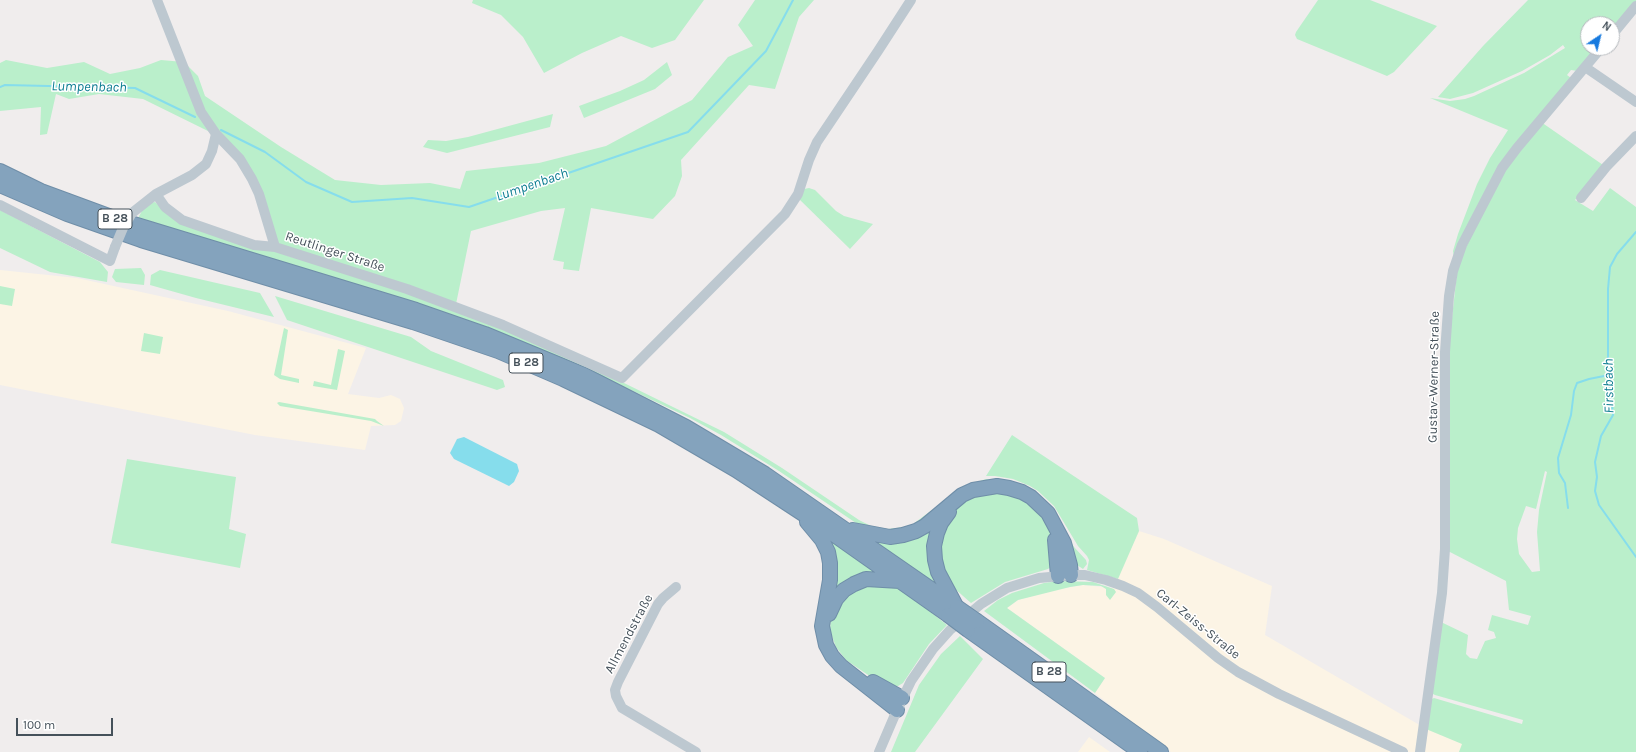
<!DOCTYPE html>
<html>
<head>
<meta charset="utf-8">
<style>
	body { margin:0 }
	#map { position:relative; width:1636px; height:752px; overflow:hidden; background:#f0eded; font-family:Karla,sans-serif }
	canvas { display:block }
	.north { position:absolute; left:1580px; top:16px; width:40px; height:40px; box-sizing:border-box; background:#fff; border:1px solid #b5b9bd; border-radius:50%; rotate:35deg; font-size:11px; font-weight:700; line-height:16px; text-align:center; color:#45515a }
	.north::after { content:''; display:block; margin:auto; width:14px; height:18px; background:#177adf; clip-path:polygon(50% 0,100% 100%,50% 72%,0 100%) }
	.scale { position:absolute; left:16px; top:718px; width:97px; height:18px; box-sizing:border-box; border:2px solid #45515a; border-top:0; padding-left:5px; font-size:12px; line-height:14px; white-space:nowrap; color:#45515a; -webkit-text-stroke:3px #fff; paint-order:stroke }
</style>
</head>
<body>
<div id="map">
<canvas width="1636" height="752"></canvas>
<div class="north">N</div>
<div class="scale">100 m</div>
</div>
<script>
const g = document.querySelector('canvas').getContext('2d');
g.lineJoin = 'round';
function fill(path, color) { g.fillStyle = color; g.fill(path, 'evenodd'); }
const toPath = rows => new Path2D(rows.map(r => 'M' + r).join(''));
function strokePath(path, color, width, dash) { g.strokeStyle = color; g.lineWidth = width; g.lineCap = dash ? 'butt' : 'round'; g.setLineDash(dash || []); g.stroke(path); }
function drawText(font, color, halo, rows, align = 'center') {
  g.font = font + ' Karla,sans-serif'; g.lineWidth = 3; g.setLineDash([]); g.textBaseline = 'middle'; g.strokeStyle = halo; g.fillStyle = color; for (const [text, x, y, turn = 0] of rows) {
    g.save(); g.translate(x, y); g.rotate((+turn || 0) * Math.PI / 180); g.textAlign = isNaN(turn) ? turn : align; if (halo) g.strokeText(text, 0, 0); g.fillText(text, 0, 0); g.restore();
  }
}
const commercial = toPath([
	[0,270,77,278,228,311,366,348,348,394,379,398,391,395,400,399,404,408,401,421,395,425,371,426,365,450,255,435,0,385],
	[1139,531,1164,539,1272,586,1265,635,1423,727,1463,744,1459,752,1171,752,1149,736,1095,693,1105,678,1007,608,1018,600,1054,590,1083,585,1113,588],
	[1089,737,1110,752,1078,752]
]);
const green = toPath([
	[473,0,704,0,675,40,652,48,621,36,582,53,544,73,523,37,501,15,472,3],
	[755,0,814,0,799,17,775,89,749,85,681,160,682,176,675,196,653,219,591,208,579,271,563,269,564,262,553,260,565,208,541,211,471,231,456,304,286,249,277,242,255,177,210,132,143,99,99,94,69,99,56,94,47,134,40,135,41,107,0,111,0,63,6,60,47,68,84,62,110,74,140,68,161,60,184,62,198,76,205,96,281,147,335,180,381,185,430,183,460,189,466,171,539,163,606,146,692,100,728,57,753,46,738,25],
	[1318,0,1370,0,1437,26,1394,72,1387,76,1297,39,1295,35,1296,32],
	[1528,0,1636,0,1636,2,1612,31,1612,24,1588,24,1588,48,1598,48,1578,71,1571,70,1567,75,1571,78,1515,146,1454,258,1453,251,1458,234,1477,184,1490,158,1508,130,1430,98,1450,101,1465,99,1474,96,1524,73,1565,48,1563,45,1550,55,1522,71,1473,93,1450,99,1438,97,1483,46],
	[667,62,672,75,655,89,584,118,579,106,620,91,644,80],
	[553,114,550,127,447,153,423,147,428,140,446,141,468,137],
	[1541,122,1606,167,1575,200,1593,211,1610,188,1636,207,1636,752,1459,752,1462,744,1426,729,1430,700,1434,698,1522,724,1523,720,1435,695,1431,693,1441,622,1468,635,1466,654,1470,658,1477,659,1485,641,1496,638,1494,632,1488,630,1492,615,1528,625,1531,616,1509,610,1506,581,1448,551,1448,353,1458,264,1499,178],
	[1545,471,1547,472,1539,510,1537,532,1540,571,1532,572,1519,554,1517,539,1518,528,1526,506,1536,509],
	[809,188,815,190,836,211,844,216,873,224,850,249,798,198,804,189],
	[155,202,174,219,180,222,254,247,264,250,275,250,288,256,354,274,454,309,573,358,724,432,782,468,859,520,871,526,888,529,904,527,913,524,959,490,971,484,986,479,1002,480,1028,488,1044,500,1055,514,1074,547,1086,560,1087,564,1083,569,1074,563,1061,530,1049,511,1042,503,1022,490,1010,486,996,484,985,485,972,488,961,494,923,523,906,531,887,533,869,530,856,523,779,471,721,435,690,418,572,362,488,328,418,304,137,220,144,207,150,203],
	[0,210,100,262,108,272,107,282,50,272,0,248],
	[141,268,145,275,144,285,116,282,112,277,115,269],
	[160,270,260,293,274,317,196,298,150,285,151,275],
	[0,286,15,289,12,306,0,304],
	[275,296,411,337,431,351,503,380,505,387,497,390,287,320],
	[284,328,288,330,281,375,299,379,299,383,280,379,274,375],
	[144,333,163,337,160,354,141,351],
	[338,349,345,351,337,390,313,386,314,381,331,385],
	[279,402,375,419,377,421,384,426,371,421,280,406,277,403],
	[1012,435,1137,518,1139,531,1118,579,1087,570,1089,560,1087,556,1078,546,1054,506,1038,491,1030,486,1013,479,995,476,986,476],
	[127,459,236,477,229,529,246,534,240,568,111,543],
	[986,492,1008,493,1027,501,1043,517,1052,535,1054,564,1048,569,1005,582,971,603,946,581,937,546,949,515,965,500],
	[934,523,946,593,866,535],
	[826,538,887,575,834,597],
	[1059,581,1093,582,1114,589,1116,592,1110,600,1106,595,1106,589,1101,586,1083,585,1070,587,1018,600,1007,608,1105,678,1095,693,984,611,998,600,1012,593,1044,583],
	[890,583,912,597,947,625,929,644,903,683,898,686,890,686,874,679,846,660,836,647,830,631,831,615,855,586],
	[960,636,983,659,915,752,891,752,919,685,941,654]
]);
const water = toPath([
	[464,437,517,464,519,471,514,482,509,486,454,459,450,453,457,439]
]);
const stream = toPath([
	[0,87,5,85,135,88,195,117],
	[221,130,265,152,306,182,352,202,412,198,469,207,688,132,766,51,793,0],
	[1636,232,1617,254,1610,267,1608,289,1608,361,1613,415,1601,436,1595,462,1597,477,1595,491,1599,505,1636,557],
	[1568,508,1565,483,1559,473,1558,458,1571,415,1574,391,1577,383,1589,379,1609,375]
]);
const minor = toPath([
	[157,0,201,112,216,134,240,159,252,179,259,194,275,247],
	[1612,35,1636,6],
	[1585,67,1636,102],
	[156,194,165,207,182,220,254,245,275,247,407,289,503,325,622,378,785,214,798,194,809,160,817,142,878,51,911,0],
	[1581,198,1606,167,1636,136],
	[0,205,110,261,115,247],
	[132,213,156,194,192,175,206,164,212,151,216,134],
	[676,587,663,598,658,604,618,682,615,690,616,696,622,708,696,752],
	[879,752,897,710,911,681,933,649,950,630,981,604,1007,588,1039,578,1071,575,1085,575,1106,580,1123,586,1138,593,1157,607,1218,658,1238,672,1279,694,1403,752],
	[1420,752,1442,593,1445,549,1445,352,1449,296,1453,271,1462,245,1502,168,1517,148,1601,48]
]);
const highway = toPath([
	[0,171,41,191,117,219,416,310,485,334,584,375,686,427,765,474,957,607],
	[0,185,67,214,141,240,413,322,498,351,563,379,659,425,736,470,826,529,948,615],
	[949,512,941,523,937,533,934,546,935,560,938,572,955,604],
	[807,522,822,540,828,552,830,563,830,580,822,626,826,645,832,656,841,666,897,710],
	[853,530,890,537,903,535,916,531,925,526,962,495,973,490,997,486,1009,488,1022,492,1031,497,1048,513,1064,543,1070,565,1071,575],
	[1055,540,1058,576],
	[829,614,836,599,844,590,854,584,866,579,900,581],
	[977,621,1161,752],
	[968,630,1140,752],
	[873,682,902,698]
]);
const minorBridge = toPath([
	[115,247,123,228,132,213]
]);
const highwayBridge = toPath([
	[957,607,977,621],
	[948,615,968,630]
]);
const shields = [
	[115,219,34],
	[526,363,34],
	[1049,672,34]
];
const shieldNames = [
	["B 28",115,219],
	["B 28",526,363],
	["B 28",1049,672]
];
const streetNames = [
	["Reutlinger Straße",335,252,18],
	["Gustav-Werner-Straße",1434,377,-89],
	["Carl-Zeiss-Straße",1198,624,39],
	["Allmendstraße",629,634,-62]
];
const waterNames = [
	["Lumpenbach",89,87,1],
	["Lumpenbach",532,185,-19],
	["Firstbach",1609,386,-91]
];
fill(commercial, '#fcf4e5');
fill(green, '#baefcb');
fill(water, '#86ddec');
strokePath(stream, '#86ddec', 2);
strokePath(highway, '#6f8ea8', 16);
strokePath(minor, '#bdc8d0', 10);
strokePath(highway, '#84a3bd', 14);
strokePath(highwayBridge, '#6f8ea8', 16, []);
strokePath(minorBridge, '#bdc8d0', 10);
strokePath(highwayBridge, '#84a3bd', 14);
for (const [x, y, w] of shields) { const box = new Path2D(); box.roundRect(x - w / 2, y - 10, w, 20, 3); g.fillStyle = '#fff'; g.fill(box); strokePath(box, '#45515a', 1); }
drawText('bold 12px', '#45515a', null, shieldNames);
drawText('13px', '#45515a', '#fff', streetNames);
drawText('italic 14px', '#0c7d91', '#fff', waterNames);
</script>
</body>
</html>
